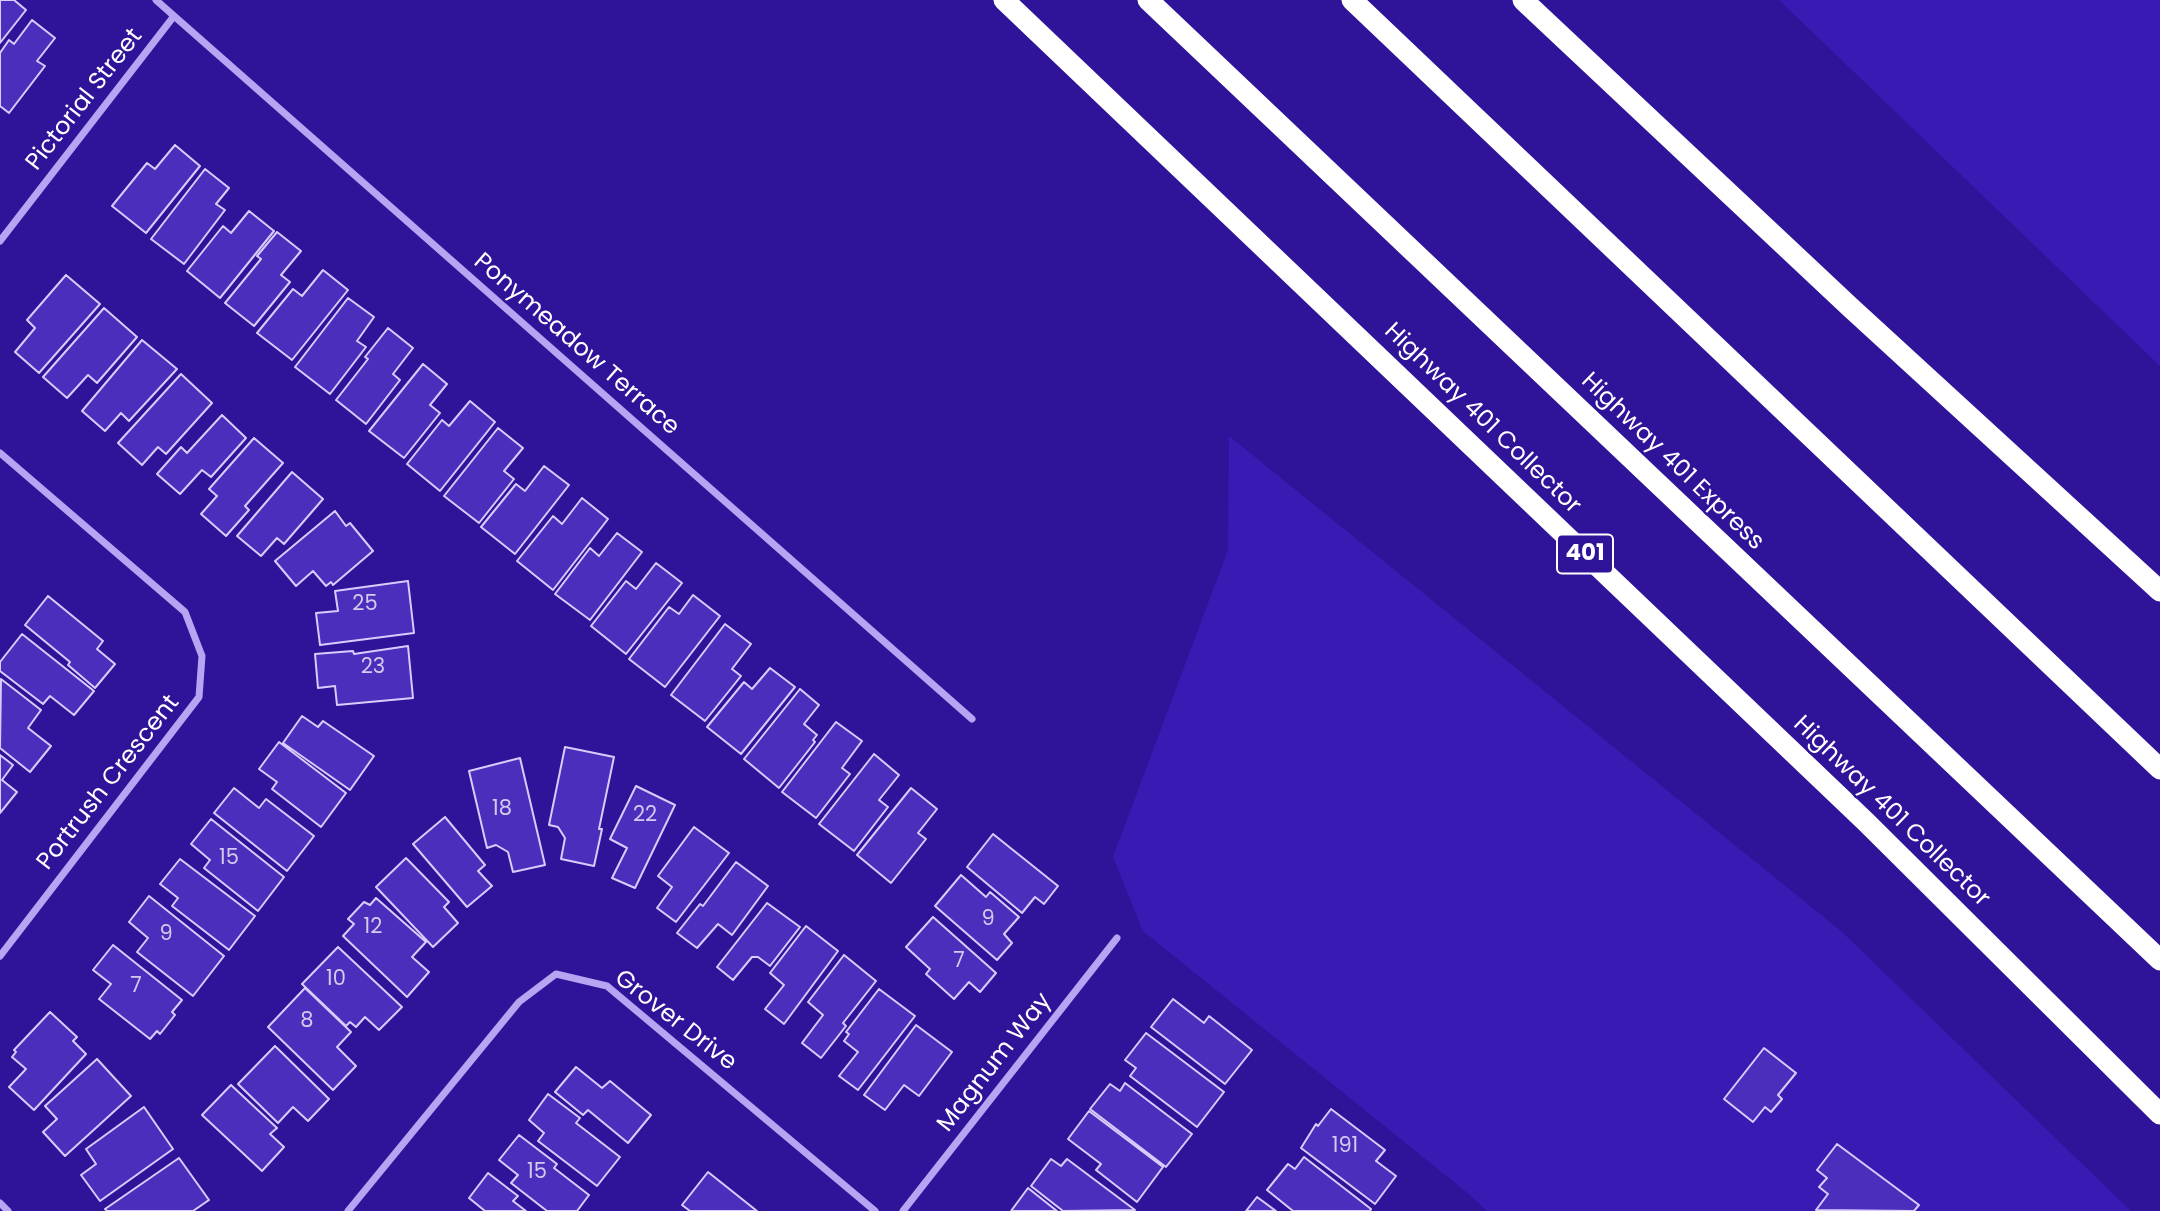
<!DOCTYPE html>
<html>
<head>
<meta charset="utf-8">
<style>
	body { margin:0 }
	canvas { display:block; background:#2f1399 }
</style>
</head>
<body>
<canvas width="2160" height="1211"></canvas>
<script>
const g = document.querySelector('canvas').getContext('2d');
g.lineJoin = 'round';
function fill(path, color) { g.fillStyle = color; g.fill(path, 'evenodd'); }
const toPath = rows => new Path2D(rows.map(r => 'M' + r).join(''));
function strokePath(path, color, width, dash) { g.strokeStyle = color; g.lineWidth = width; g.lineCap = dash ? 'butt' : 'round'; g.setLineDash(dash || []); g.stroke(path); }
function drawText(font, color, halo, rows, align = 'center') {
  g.font = font + ' Poppins,sans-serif'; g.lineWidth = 5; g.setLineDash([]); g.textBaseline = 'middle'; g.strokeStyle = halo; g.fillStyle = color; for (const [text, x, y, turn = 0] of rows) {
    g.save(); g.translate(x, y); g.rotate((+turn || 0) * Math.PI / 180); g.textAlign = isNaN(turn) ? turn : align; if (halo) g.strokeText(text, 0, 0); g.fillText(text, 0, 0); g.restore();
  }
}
const green = toPath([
	[1779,0,2160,0,2160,366],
	[1229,436,1841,931,2131,1211,1487,1211,1470,1195,1143,931,1113,857,1228,550]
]);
const building = toPath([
	[0,0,14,0,26,10,0,43,0,0],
	[32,20,55,38,37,61,45,66,9,113,0,106,0,53,9,40,14,44,32,20],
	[175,145,200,166,146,233,112,206,147,163,155,169,175,145],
	[205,169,229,188,216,204,225,210,184,264,151,239,205,169],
	[249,211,274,231,220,298,187,271,223,226,231,233,249,211],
	[277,232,301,251,281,275,290,282,254,326,225,303,261,259,257,256,277,232],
	[323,270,348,290,292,360,257,333,293,289,302,296,323,270],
	[66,275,100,304,39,373,15,352,35,328,27,320,66,275],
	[348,298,374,317,357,341,366,347,330,394,295,367,348,298],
	[104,308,137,337,97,383,88,375,67,398,43,377,104,308],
	[388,328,413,348,393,374,400,380,366,424,336,400,368,359,365,357,388,328],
	[142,340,177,369,129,421,121,413,105,431,82,411,142,340],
	[423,364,447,384,430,405,440,413,404,458,369,431,423,364],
	[181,374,212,403,166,454,158,447,142,465,118,443,181,374],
	[470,401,495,422,440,491,407,464,442,420,449,426,470,401],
	[222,415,246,438,211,477,202,470,180,494,157,474,181,447,187,453,222,415],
	[498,428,523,448,504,471,514,479,479,523,444,496,498,428],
	[254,438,283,463,245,506,249,510,226,536,201,514,217,496,209,489,254,438],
	[544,466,569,485,515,554,481,527,516,484,525,491,544,466],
	[292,472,323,499,284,544,277,538,261,556,237,536,292,472],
	[582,498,608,519,553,590,517,561,553,516,562,524,582,498],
	[335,511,346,526,350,523,373,551,333,585,331,582,326,586,313,571,296,586,275,561,335,511],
	[617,533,642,552,590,620,555,594,590,548,599,556,617,533],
	[656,563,682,583,626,654,591,626,626,581,636,589,656,563],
	[408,581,414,633,320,645,316,613,338,611,335,591,408,581],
	[693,595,720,616,665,687,629,659,669,607,679,614,693,595],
	[48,596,103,641,97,649,115,664,95,688,68,665,70,662,25,625,48,596],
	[725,624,751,644,732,669,741,676,705,721,671,695,725,624],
	[22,634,94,691,74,715,50,696,43,704,0,671,0,662,22,634],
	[408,646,413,698,337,705,335,686,318,688,315,654,353,651,354,654,408,646],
	[770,668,795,687,741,754,707,727,744,682,752,689,770,668],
	[1,679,41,710,28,728,51,746,30,772,0,748,1,679],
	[800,689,819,705,804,724,817,735,813,740,815,742,779,788,744,759,800,689],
	[302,716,318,727,323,721,374,756,350,790,283,743,302,716],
	[836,722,862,741,842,768,850,774,816,818,782,792,836,722],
	[279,742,346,793,321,827,272,789,277,782,259,769,279,742],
	[565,747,614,757,599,829,602,829,594,866,561,859,565,838,558,827,549,825,565,747],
	[874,754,899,775,879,800,888,807,854,851,819,824,874,754],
	[0,755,13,765,2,780,17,792,0,813,0,755],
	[520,758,545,865,513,872,508,852,496,845,487,848,469,771,520,758],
	[636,786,675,805,635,888,612,878,627,848,610,839,636,786],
	[234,788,259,808,266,799,314,836,287,871,214,813,234,788],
	[911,788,937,809,918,833,926,839,891,883,857,855,911,788],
	[445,817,485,865,478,871,492,886,467,907,413,844,445,817],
	[211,819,284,877,258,911,204,868,210,860,191,844,211,819],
	[694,827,729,853,676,922,657,908,672,887,658,876,694,827],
	[993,834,1058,886,1044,904,1035,897,1022,913,967,867,993,834],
	[406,858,449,902,444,907,458,923,433,947,376,887,406,858],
	[180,859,255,916,229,950,172,906,178,898,160,884,180,859],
	[736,862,768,886,732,935,718,924,697,948,677,933,700,904,703,906,736,862],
	[961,875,986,897,990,892,1019,917,1004,934,1012,943,997,960,935,906,961,875],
	[149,896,224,956,193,996,137,952,148,938,129,922,149,896],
	[376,898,426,942,412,957,429,972,407,997,343,936,354,924,348,919,364,902,370,905,376,898],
	[767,903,800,927,770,966,758,957,752,957,733,980,717,967,767,903],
	[933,917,996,973,980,992,969,982,954,999,926,974,930,969,906,947,933,917],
	[806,926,838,951,784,1024,765,1009,784,985,770,973,806,926],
	[113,945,182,1000,172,1012,175,1015,160,1034,157,1031,150,1039,99,999,111,984,93,970,113,945],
	[338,947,402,1007,379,1030,365,1017,356,1027,350,1022,346,1026,302,984,338,947],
	[844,955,876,981,843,1023,846,1026,821,1058,802,1043,823,1015,808,1002,844,955],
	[305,988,351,1032,337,1047,356,1066,333,1090,268,1027,305,988],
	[879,989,915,1016,858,1090,839,1076,858,1052,844,1041,849,1034,846,1032,879,989],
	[1173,999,1204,1023,1209,1016,1252,1050,1225,1084,1151,1027,1173,999],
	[50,1012,77,1037,73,1041,86,1054,34,1110,9,1087,26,1069,12,1057,16,1052,14,1050,50,1012],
	[916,1025,952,1052,919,1096,904,1085,885,1110,864,1095,916,1025],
	[1146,1033,1224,1092,1197,1127,1130,1076,1136,1068,1125,1060,1146,1033],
	[275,1046,329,1099,308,1121,293,1107,278,1123,238,1084,275,1046],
	[1764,1048,1796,1073,1778,1095,1782,1099,1771,1112,1765,1107,1753,1122,1724,1099,1764,1048],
	[97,1059,131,1096,65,1156,43,1132,57,1119,45,1106,97,1059],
	[576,1067,602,1088,610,1081,651,1115,628,1143,588,1110,583,1115,555,1092,576,1067],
	[1125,1083,1192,1134,1166,1167,1090,1109,1110,1084,1120,1091,1125,1083],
	[231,1085,277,1128,270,1134,284,1147,262,1171,202,1115,231,1085],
	[548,1094,580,1118,576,1123,620,1157,597,1186,538,1141,544,1133,529,1120,548,1094],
	[144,1107,173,1149,100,1201,81,1175,96,1164,86,1149,144,1107],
	[1331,1109,1385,1150,1376,1161,1396,1176,1375,1204,1301,1148,1316,1124,1318,1126,1331,1109],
	[1089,1111,1163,1167,1137,1202,1096,1170,1101,1164,1068,1139,1089,1111],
	[519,1135,557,1164,554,1168,589,1195,577,1211,547,1211,511,1183,518,1175,499,1160,519,1135],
	[1837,1144,1919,1205,1914,1211,1816,1210,1828,1194,1819,1187,1827,1178,1817,1170,1837,1144],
	[1304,1157,1371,1209,1370,1211,1293,1211,1267,1190,1288,1164,1295,1169,1304,1157],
	[179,1158,209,1200,193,1211,107,1211,105,1209,179,1158],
	[1051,1159,1061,1166,1067,1159,1135,1210,1063,1211,1031,1186,1051,1159],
	[708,1172,757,1211,690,1211,682,1205,708,1172],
	[488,1173,518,1196,513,1201,526,1211,485,1211,469,1198,488,1173],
	[1028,1188,1057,1211,1011,1211,1028,1188],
	[1257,1197,1276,1211,1246,1211,1257,1197]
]);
const minor = toPath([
	[156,0,972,719],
	[0,241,174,16],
	[0,453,185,612,202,656,199,697,0,956],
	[0,1203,8,1211],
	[348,1211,519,1002,556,974,607,986,875,1211],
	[903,1211,1117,938]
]);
const motorway = toPath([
	[1004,0,1866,822,2160,1114],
	[1148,0,2160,960],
	[1352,0,2160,769],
	[1523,0,1850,307,2160,591]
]);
const numberNames = [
	["25",365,605],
	["23",373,668],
	["18",502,810],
	["22",645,816],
	["15",229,859],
	["9",988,920],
	["12",373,928],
	["9",166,935],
	["7",959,962],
	["10",336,980],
	["7",136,987],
	["8",307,1022],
	["191",1345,1147],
	["15",537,1173]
];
const shields = [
	[1585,554,56]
];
const shieldNames = [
	["401",1585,554]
];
const streetNames = [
	["Pictorial Street",85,100,-52],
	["Ponymeadow Terrace",576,345,41],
	["Highway 401 Collector",1482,419,44],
	["Highway 401 Express",1672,462,44],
	["Portrush Crescent",109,783,-52],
	["Highway 401 Collector",1891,812,44],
	["Grover Drive",675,1021,38],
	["Magnum Way",995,1063,-52]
];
fill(green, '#391bb3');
fill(building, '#4b2ebc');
strokePath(building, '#d7cdfd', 2);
strokePath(minor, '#b5a5f3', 7);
strokePath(motorway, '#fff', 21);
drawText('21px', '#d2cbee', null, numberNames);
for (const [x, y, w] of shields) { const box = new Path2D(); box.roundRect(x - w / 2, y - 19.5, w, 39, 5); g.fillStyle = '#2f1399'; g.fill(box); strokePath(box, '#fff', 2); }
drawText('bold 23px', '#fff', null, shieldNames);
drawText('24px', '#fff', '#2f1399', streetNames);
</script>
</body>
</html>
